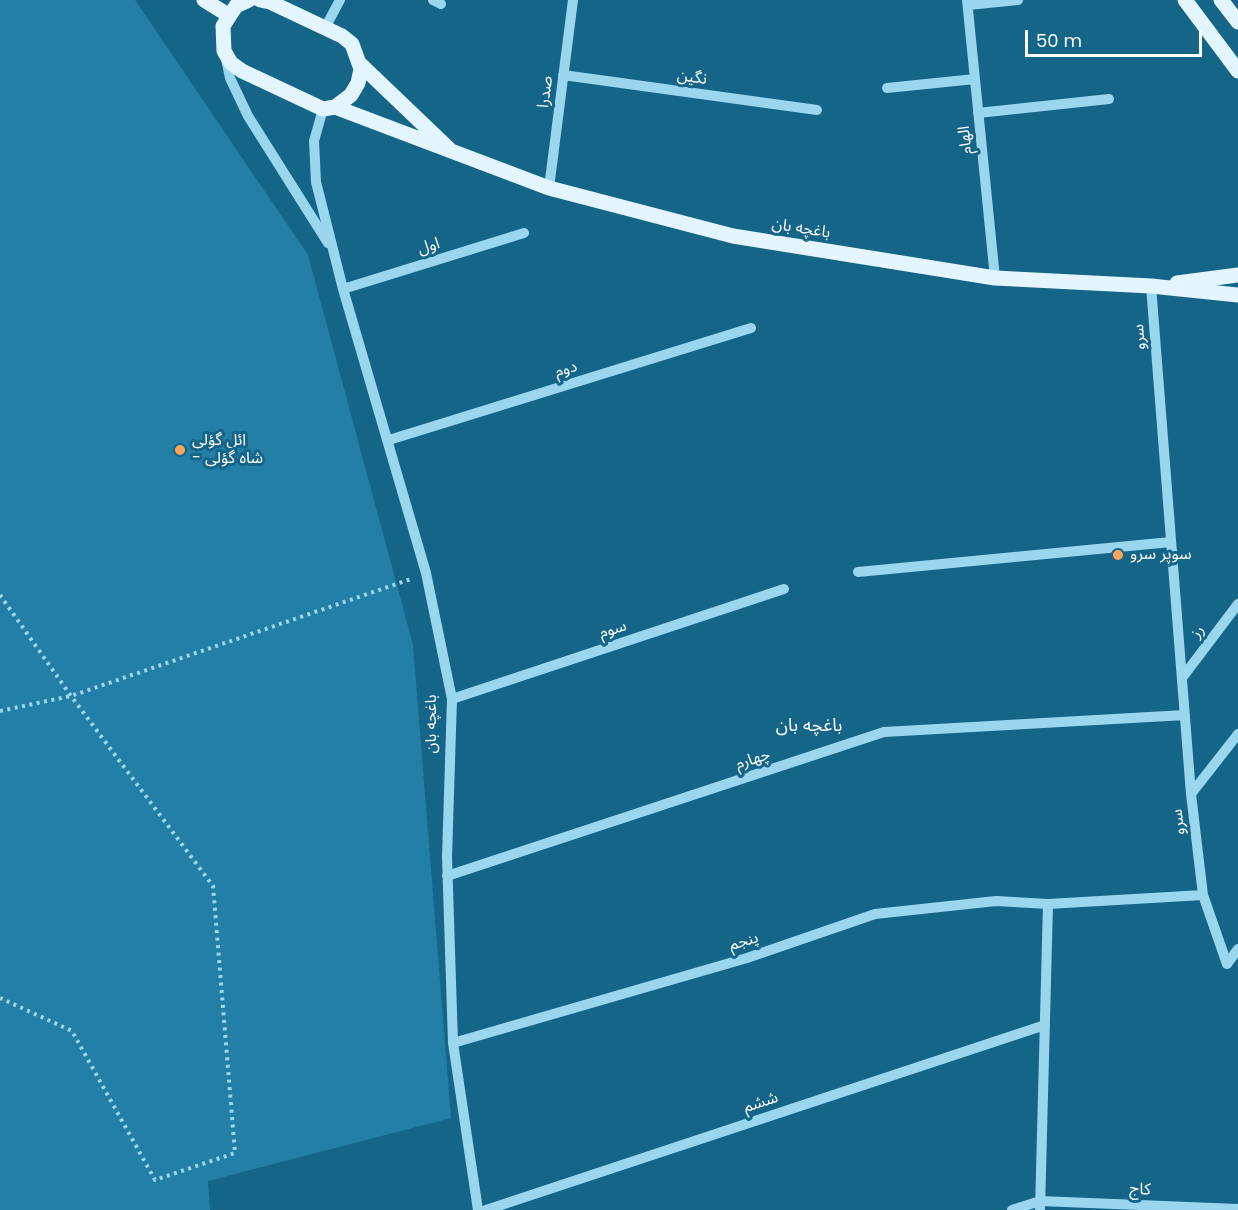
<!DOCTYPE html>
<html>
<head>
<meta charset="utf-8">
<style>
	body { margin:0 }
	#map { position:relative; width:1238px; height:1210px; overflow:hidden; background:#156589; font-family:Poppins,sans-serif }
	canvas { display:block }
	.scale { position:absolute; left:1025px; top:30px; width:177px; height:27px; box-sizing:border-box; border:3px solid #fff; border-top:0; padding-left:8px; font-size:18px; line-height:21px; white-space:nowrap; color:#fff; -webkit-text-stroke:4px #156589; paint-order:stroke }
</style>
</head>
<body>
<div id="map">
<canvas width="1238" height="1210"></canvas>
<div class="scale">50 m</div>
</div>
<script>
const g = document.querySelector('canvas').getContext('2d');
g.lineJoin = 'round';
function fill(path, color) { g.fillStyle = color; g.fill(path, 'evenodd'); }
const toPath = rows => new Path2D(rows.map(r => 'M' + r).join(''));
function strokePath(path, color, width, dash) { g.strokeStyle = color; g.lineWidth = width; g.lineCap = dash ? 'butt' : 'round'; g.setLineDash(dash || []); g.stroke(path); }
function drawText(font, color, halo, rows, align = 'center') {
  g.font = font + ' Poppins,"Noto Sans Arabic",sans-serif'; g.lineWidth = 6; g.setLineDash([]); g.textBaseline = 'middle'; g.strokeStyle = halo; g.fillStyle = color; for (const [text, x, y, turn = 0] of rows) {
    g.save(); g.translate(x, y); g.rotate((+turn || 0) * Math.PI / 180); g.textAlign = isNaN(turn) ? turn : align; if (halo) g.strokeText(text, 0, 0); g.fillText(text, 0, 0); g.restore();
  }
}
const green = toPath([
	[0,0,135,0,308,255,413,645,451,1118,208,1181,210,1210,0,1210]
]);
const path = toPath([
	[0,595,71,696,213,886,235,1153,155,1180,72,1031,0,998],
	[0,711,71,696,411,579]
]);
const minor = toPath([
	[433,0,441,4],
	[967,0,995,278],
	[968,5,1018,0],
	[325,28,340,0],
	[226,59,230,78,248,116,328,243],
	[563,75,817,110],
	[887,88,975,79],
	[323,109,314,141,316,182,343,289,426,573,452,699,447,857,453,1043,478,1210],
	[978,113,1109,99],
	[549,188,573,0],
	[343,289,524,233],
	[389,440,751,328],
	[858,572,1171,542],
	[1182,678,1238,604],
	[452,699,784,589],
	[1191,794,1238,734],
	[447,876,884,732,1185,715],
	[1203,895,1227,964,1238,949],
	[453,1043,747,958,875,914,996,901,1048,904],
	[486,1210,1045,1025],
	[1012,1210,1040,1201,1238,1209],
	[1040,1210,1048,904,1203,895,1191,794,1151,286]
]);
const major = toPath([
	[204,0,228,15],
	[249,0,236,6,223,26,224,51,231,63,242,71,323,109,335,107,351,95,358,83,361,69,352,44,342,36,270,2,260,0],
	[1185,0,1238,71],
	[1221,0,1238,22],
	[359,63,449,149],
	[335,107,549,188,733,236,995,278,1151,286,1238,295],
	[1177,283,1238,275]
]);
const markers = [
	[180,450,6,"#ffa559"],
	[1118,555,6,"#ffa559"]
];
const streetNames = [
	["نگین",692,78,8],
	["صدرا",546,92,-83],
	["الهام",966,140,-96],
	["باغچه بان",801,229,9],
	["اول",429,247,-17],
	["سرو",1140,337,-95],
	["دوم",566,370,-17],
	["سوم",613,630,-18],
	["رز",1198,632,-53],
	["باغچه بان",432,724,-90],
	["چهارم",753,760,-18],
	["سرو",1179,822,-97],
	["پنجم",744,942,-17],
	["ششم",761,1103,-18],
	["کاج",1140,1190,2]
];
const poiNames = [
	["ائل گؤلی",192,441],
	["- شاه گؤلی",192,459],
	["سوپر سرو",1130,555]
];
const neighbourhoodNames = [
	["باغچه بان",809,726]
];
fill(green, '#247fa6');
strokePath(path, '#9bd6ef', 4, [3, 4.5]);
strokePath(minor, '#9bd6ef', 10);
strokePath(major, '#e3f5ff', 15);
for (const [x, y, r, color] of markers) { const dot = new Path2D(); dot.arc(x, y, r, 0, 2 * Math.PI); g.fillStyle = color; g.fill(dot); strokePath(dot, '#156589', 2); }
drawText('16px', '#fff', '#156589', streetNames);
drawText('16px', '#fff', '#156589', poiNames, 'left');
drawText('18px', '#fff', '#156589', neighbourhoodNames);
</script>
</body>
</html>
